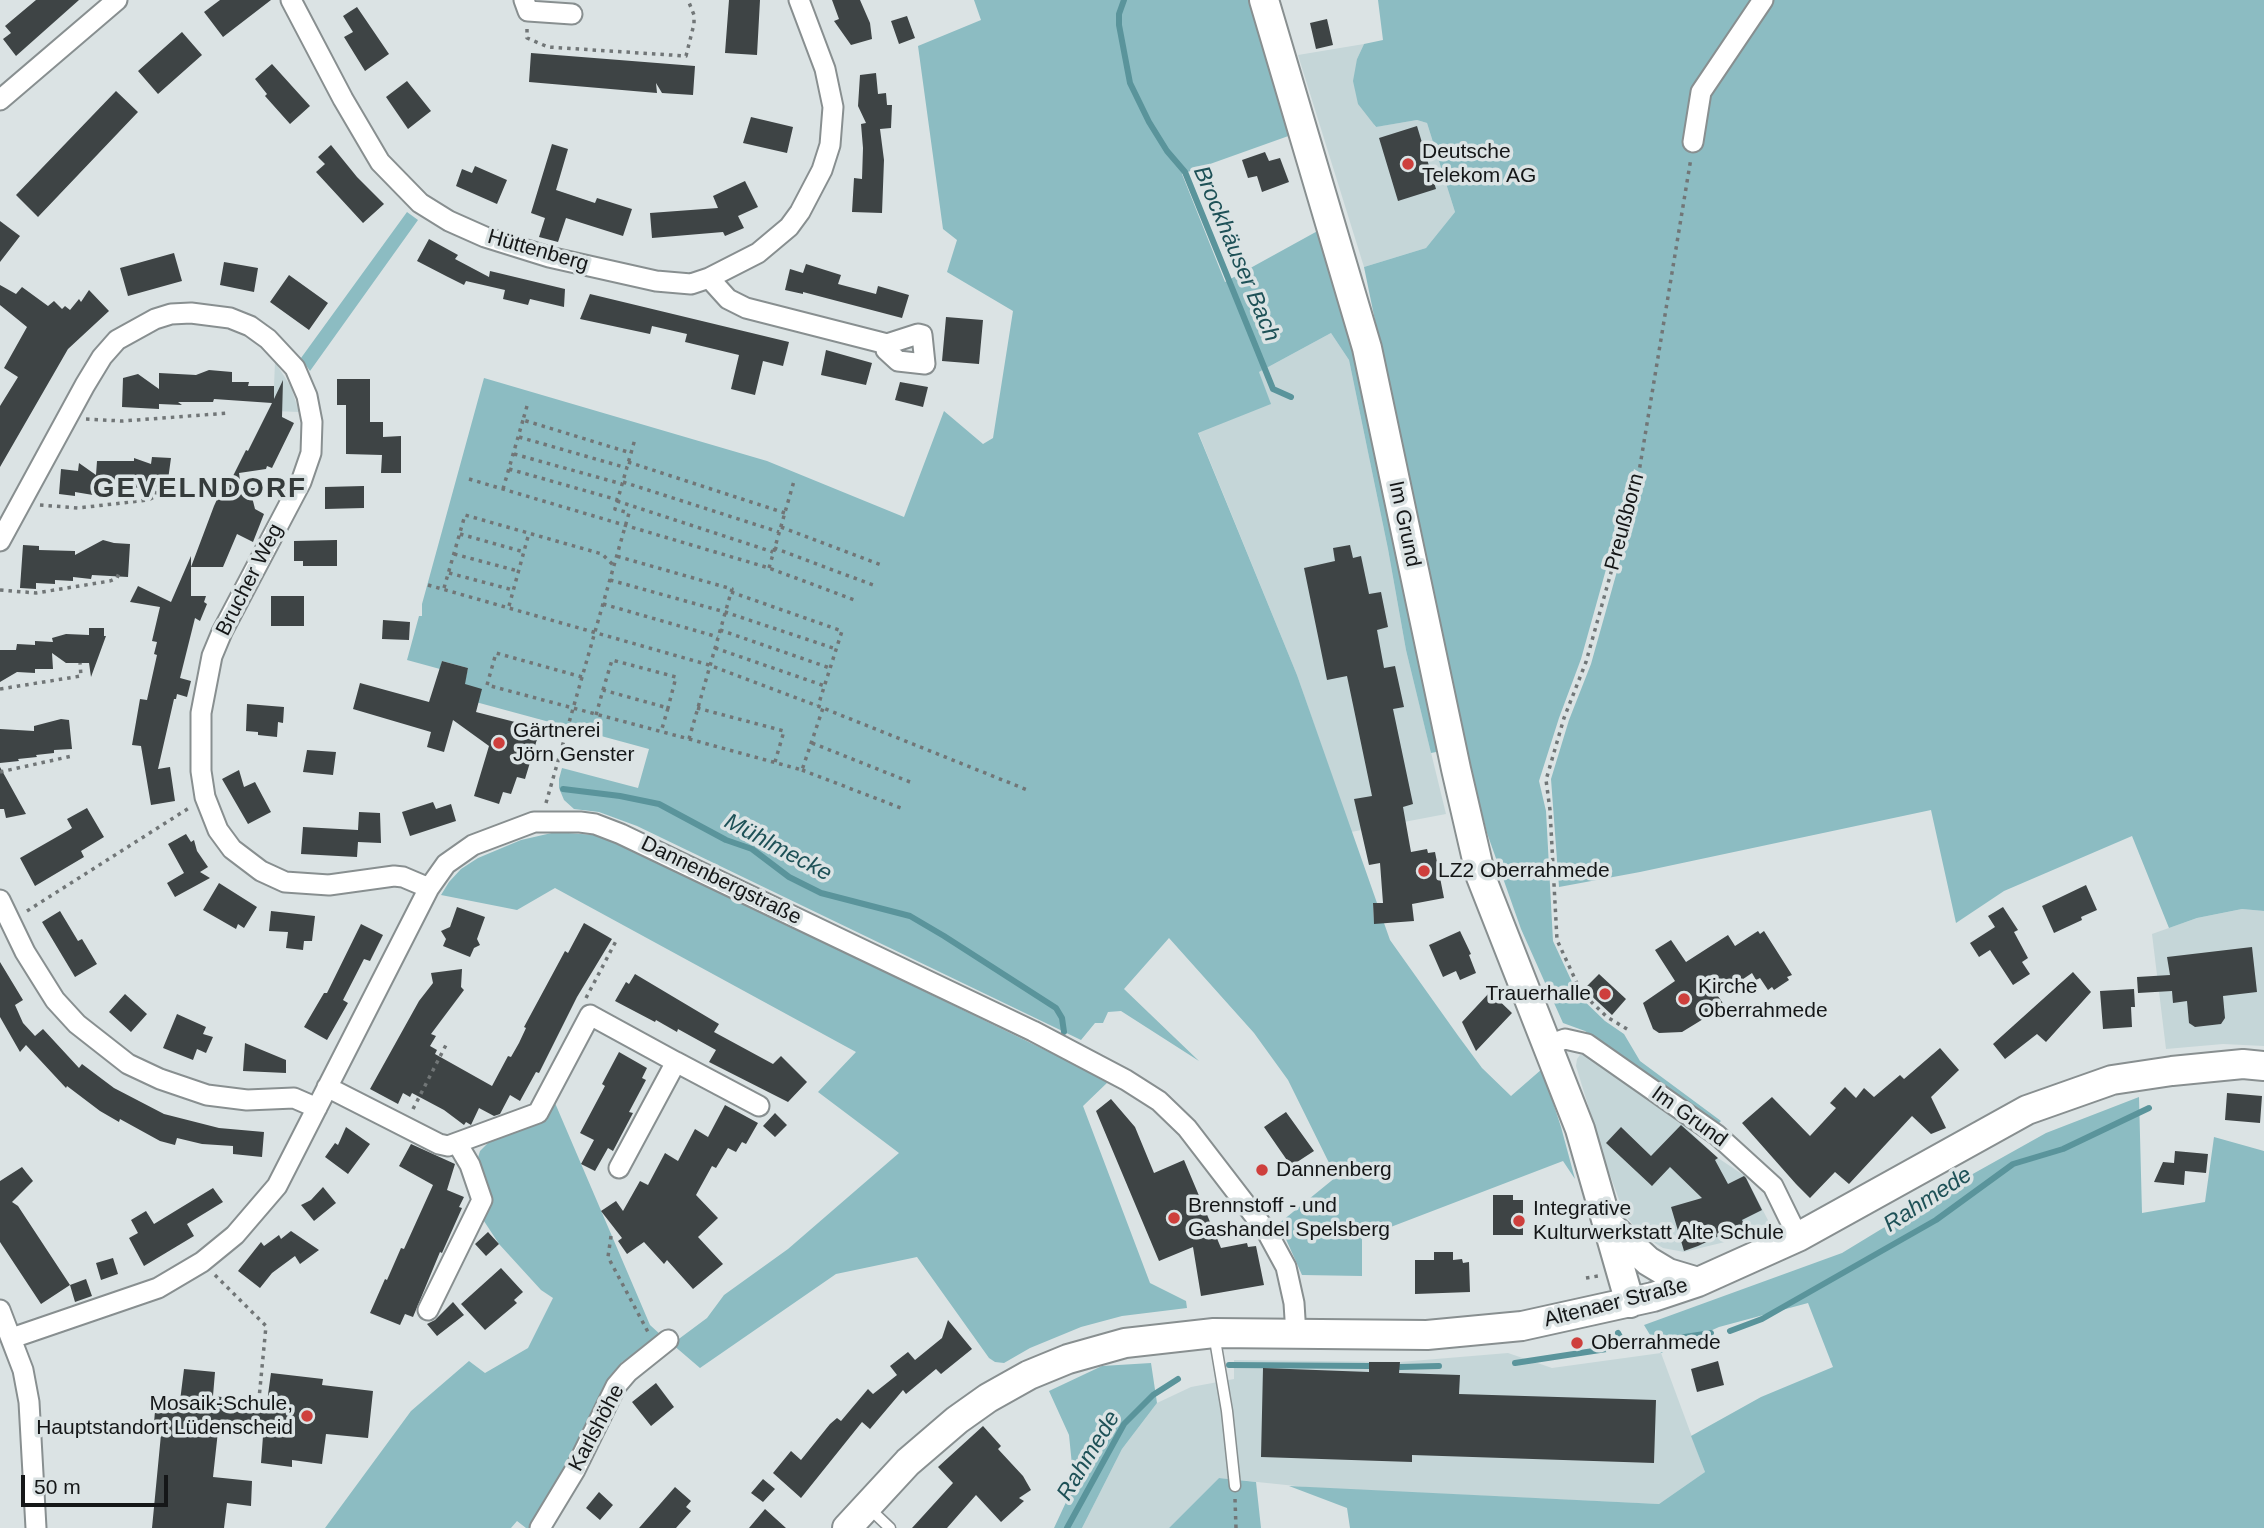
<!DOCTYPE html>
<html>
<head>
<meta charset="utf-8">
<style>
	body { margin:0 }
	#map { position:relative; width:2264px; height:1528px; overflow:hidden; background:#dbe3e4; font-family:Arial,sans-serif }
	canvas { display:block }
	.scale { position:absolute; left:21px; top:1475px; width:147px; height:32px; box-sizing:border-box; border:4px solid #151718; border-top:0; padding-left:9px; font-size:21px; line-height:24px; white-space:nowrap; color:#151718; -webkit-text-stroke:5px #dbe3e4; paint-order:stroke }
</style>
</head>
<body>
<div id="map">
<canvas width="2264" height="1528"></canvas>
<div class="scale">50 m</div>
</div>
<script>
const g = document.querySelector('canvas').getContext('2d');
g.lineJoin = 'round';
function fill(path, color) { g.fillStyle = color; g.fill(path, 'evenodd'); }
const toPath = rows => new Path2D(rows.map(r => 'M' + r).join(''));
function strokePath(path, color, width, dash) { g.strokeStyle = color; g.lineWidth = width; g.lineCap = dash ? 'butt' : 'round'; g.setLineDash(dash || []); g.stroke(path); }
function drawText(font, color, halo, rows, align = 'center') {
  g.font = font + ' Arial,sans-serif'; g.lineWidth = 7; g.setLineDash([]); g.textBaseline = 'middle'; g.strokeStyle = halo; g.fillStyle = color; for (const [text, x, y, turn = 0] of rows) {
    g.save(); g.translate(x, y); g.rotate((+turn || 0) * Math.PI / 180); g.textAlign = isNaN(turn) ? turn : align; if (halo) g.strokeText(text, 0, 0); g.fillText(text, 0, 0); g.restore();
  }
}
const built = toPath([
	[1364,44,1357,59,1375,127,1417,120,1427,123,1455,212,1426,248,1364,267,1298,55],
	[1331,333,1349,360,1388,549,1406,650,1446,814,1351,832,1297,675,1198,432,1270,404,1259,372],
	[275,362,291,387,299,412,273,411],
	[2242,909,2264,911,2264,1046,2223,1044,2166,1049,2152,934,2197,918],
	[1580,1055,1584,1055,1682,1124,1718,1158,1745,1176,1770,1224,1729,1241,1684,1252,1663,1248,1640,1234,1624,1213,1606,1164,1576,1066,1577,1059],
	[1508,1353,1552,1368,1661,1353,1705,1472,1659,1504,1315,1488,1219,1478,1169,1528,1082,1528,1122,1449,1157,1403,1191,1387,1234,1379,1234,1360,1400,1362]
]);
const green = toPath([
	[974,0,1253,0,1294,134,1182,174,1225,282,1323,228,1351,326,1439,749,1436,752,1431,753,1406,650,1388,549,1349,360,1331,333,1259,372,1271,404,1198,433,1297,675,1377,903,1373,904,1374,923,1384,923,1390,940,1459,1037,1482,1068,1511,1096,1542,1069,1561,1127,1575,1179,1563,1161,1362,1238,1362,1276,1302,1275,1285,1237,1277,1225,1336,1177,1288,1080,1254,1033,1169,938,1124,989,1199,1061,1121,1011,1108,1012,1103,1023,1095,1023,1081,1040,637,826,599,812,574,809,564,800,559,788,559,779,562,768,638,788,649,749,461,698,468,668,442,661,440,669,407,660,419,616,422,616,422,604,484,378,767,461,904,517,944,411,983,444,993,438,1013,311,947,272,957,240,943,229,918,46,981,20],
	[1378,0,2264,0,2264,911,2242,909,2197,918,2169,928,2132,836,2004,891,1956,923,1931,810,1640,872,1559,887,1551,779,1569,720,1591,664,1644,475,1634,469,1581,659,1559,718,1539,781,1546,811,1553,941,1578,995,1605,1021,1624,1034,1640,1061,1721,1121,1719,1123,1585,1031,1563,1023,1521,929,1487,833,1455,709,1364,267,1426,248,1455,212,1427,123,1417,120,1376,127,1358,104,1353,81,1357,59,1364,44,1383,40],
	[407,212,418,220,310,371,301,358],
	[556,832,594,835,619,843,1109,1081,1083,1106,1150,1283,1186,1301,1187,1308,1122,1316,1081,1327,1030,1348,1004,1363,995,1362,989,1358,917,1257,836,1274,700,1368,672,1344,707,1318,724,1295,788,1249,899,1153,818,1092,856,1052,555,888,517,910,441,895,449,882,461,869,478,858,521,840],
	[2139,1097,2142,1213,2205,1202,2214,1137,2264,1151,2264,1528,1350,1528,1347,1508,1289,1486,1659,1504,1705,1472,1691,1436,1761,1397,1833,1367,1808,1303,1719,1327,1661,1353,1644,1325,1842,1253,1962,1180,2046,1133],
	[555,1103,650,1325,662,1336,654,1344,622,1362,610,1377,569,1466,531,1528,526,1528,517,1521,511,1528,325,1528,411,1411,469,1361,485,1373,528,1348,553,1298,541,1290,499,1244,482,1218,477,1161,480,1151,488,1143,542,1122],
	[1151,1363,1157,1403,1122,1449,1082,1528,1054,1528,1074,1485,1069,1435,1049,1391,1102,1366],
	[1219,1478,1256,1482,1261,1528,1169,1528]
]);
const stream = toPath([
	[1124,0,1119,14,1119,25,1130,83,1149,122,1167,151,1185,172,1273,389,1291,397],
	[563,789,620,796,659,804,726,840,752,849,789,877,821,893,910,916,944,936,1056,1008,1062,1018,1064,1032],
	[1730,1331,1762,1319,1936,1220,2013,1164,2063,1149,2149,1108],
	[1618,1333,1625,1346],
	[1515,1363,1711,1333],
	[1229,1365,1369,1366],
	[1400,1367,1439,1366],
	[1067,1528,1124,1424,1153,1395,1178,1379]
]);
const building = toPath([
	[36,0,79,0,16,56,3,39,11,33,5,26],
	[220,0,271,0,223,37,204,12],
	[729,0,760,0,757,55,725,53],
	[832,0,860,0,870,23,872,39,851,45,834,21,839,19],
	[357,7,389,54,365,71,344,37,353,32,343,16],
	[907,16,915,38,899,44,891,21],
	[1327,19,1333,45,1316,49,1310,23],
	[182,32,202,55,158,94,138,71],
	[531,53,695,66,693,95,662,93,656,83,657,93,529,82],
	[272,64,310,106,290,124,265,96,267,94,255,79],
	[876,73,878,94,886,93,887,105,892,105,891,128,880,129,884,160,882,213,852,212,854,178,862,179,863,148,861,124,866,123,858,106,860,75],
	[407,81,431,111,408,129,386,97],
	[116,91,138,112,38,217,16,195],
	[751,117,793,127,787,153,743,143],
	[1417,126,1436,189,1398,201,1379,138],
	[552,144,568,149,556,190,595,203,597,198,632,209,623,236,566,218,558,242,539,237,545,218,531,213],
	[331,145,357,177,384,204,363,223,316,172,325,164,318,157],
	[1265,152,1269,161,1280,158,1289,182,1262,192,1257,176,1248,178,1242,160],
	[475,166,507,180,497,204,456,186,462,169,472,173],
	[745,181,758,207,738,216,744,228,725,236,723,232,652,238,650,213,718,208,713,196],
	[0,221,20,236,0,262],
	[429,239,458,255,455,259,489,277,490,271,565,289,564,307,530,299,528,305,503,299,505,290,466,281,464,285,446,276,417,261],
	[174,253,182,281,128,296,120,268],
	[224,262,258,268,254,292,220,285],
	[806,264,841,275,838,284,876,294,878,286,909,295,902,318,803,292,803,294,785,290,790,269,803,273],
	[289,275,328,303,309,330,270,302],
	[0,285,16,294,22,287,48,306,54,301,62,309,65,306,70,310,79,299,81,302,89,290,109,311,68,349,0,467,0,406,18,377,4,368,27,327,0,305],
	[590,294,789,342,783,366,763,361,755,395,731,389,739,355,685,342,687,334,652,326,650,334,580,319],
	[946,317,983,320,979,364,942,361],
	[826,350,872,363,866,385,821,375],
	[209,370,232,372,232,382,249,382,248,386,274,386,274,399,283,380,282,417,294,423,272,468,267,466,266,469,239,473,241,488,257,488,252,497,255,509,264,514,253,542,237,534,223,567,191,567,214,506,225,482,229,484,246,450,248,451,272,403,214,399,213,402,178,402,182,405,159,404,159,409,122,407,123,378,138,374,159,389,159,373,196,375],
	[337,379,370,379,370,422,383,422,383,437,401,436,401,473,381,473,382,455,346,454,346,405,337,405],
	[900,382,928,387,923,407,895,400],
	[152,457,171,458,167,487,149,486,149,489,131,487,130,491,116,489,123,494,94,491,93,495,75,492,75,496,59,494,61,469,78,471,79,463,96,475,97,461,134,461,134,458,151,464],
	[364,486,364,508,325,509,325,487],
	[103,540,114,543,130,544,128,577,92,575,91,579,73,577,73,581,55,580,55,584,36,583,36,589,20,588,23,545,39,546,39,550,75,551,75,555],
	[337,540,337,566,303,566,303,561,294,561,294,541],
	[1350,545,1353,558,1361,556,1369,594,1381,592,1388,627,1377,630,1384,668,1395,666,1404,707,1393,709,1413,804,1403,807,1411,852,1427,849,1428,853,1435,852,1444,898,1412,904,1414,921,1374,924,1373,903,1383,903,1380,863,1369,865,1354,799,1372,796,1347,676,1327,680,1304,568,1335,561,1333,548],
	[191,556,191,596,206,596,204,602,207,604,200,621,195,618,180,678,191,681,187,697,177,694,176,699,174,699,158,769,170,767,175,801,151,805,141,746,132,745,140,699,147,700,157,655,154,654,157,642,152,641,160,607,130,602,138,586,171,602],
	[271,596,304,596,304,626,271,626],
	[383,620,410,622,409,640,382,639],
	[89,628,104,628,104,636,106,636,91,677,89,663,66,663,52,653,53,669,35,669,35,673,17,672,0,682,0,650,16,650,17,644,35,645,35,641,53,642,52,638,66,634,89,635],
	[442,661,468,668,465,684,482,689,476,712,515,722,513,729,538,736,525,779,517,777,511,794,503,792,499,804,474,796,489,746,453,720,444,752,427,747,431,732,353,709,360,683,429,702],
	[247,704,284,707,283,723,278,722,277,737,258,735,258,732,246,731],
	[61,719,69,720,72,749,54,750,54,753,36,755,37,757,18,759,19,761,0,763,0,729,34,731,34,726],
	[307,750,336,752,333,775,303,772],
	[0,767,26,814,6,818,4,809,0,809],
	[239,770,244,787,255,782,271,812,248,824,222,779],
	[433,802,436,809,451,804,456,821,410,836,402,812],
	[87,808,104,837,81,851,84,857,35,886,20,858,69,830,72,828,67,819],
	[359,812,380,813,381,843,358,842,357,857,301,854,303,827,358,830],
	[186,834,191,842,194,840,197,851,208,867,200,872,210,878,175,897,167,883,184,873,168,844],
	[219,883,257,907,244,928,238,924,236,929,203,910],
	[2086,885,2097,910,2081,917,2082,920,2054,933,2042,906],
	[457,907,485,917,477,939,480,945,474,948,470,957,443,946,446,939,441,931,450,927],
	[2003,907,2018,930,2014,932,2028,958,2022,962,2030,974,2013,985,1990,950,1979,957,1970,943,1995,927,1988,916],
	[60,911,78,941,82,939,97,964,75,977,42,922],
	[271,911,315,916,312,941,304,941,303,950,286,948,288,932,269,931],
	[584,923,612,939,577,997,539,1073,536,1072,520,1101,510,1095,500,1114,494,1116,479,1108,471,1125,466,1122,464,1125,444,1110,412,1093,410,1097,403,1093,398,1104,370,1089,419,1001,433,983,431,973,462,969,461,987,464,990,431,1034,436,1036,430,1046,437,1050,435,1054,492,1086,508,1056,511,1057,519,1043,526,1028,524,1027,565,951,568,953],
	[361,924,383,935,370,961,364,959,343,1000,348,1003,327,1040,304,1027,324,993,327,993],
	[1460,931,1471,954,1469,955,1476,973,1460,980,1456,971,1443,977,1429,945],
	[1758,931,1760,934,1764,931,1792,975,1787,977,1789,980,1774,990,1772,987,1768,990,1760,978,1756,980,1752,973,1718,996,1724,1005,1700,1021,1682,1032,1659,1033,1653,1029,1643,1003,1675,981,1655,950,1671,940,1686,962,1728,935,1735,946],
	[2252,947,2257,992,2223,996,2225,1018,2221,1024,2195,1027,2189,1023,2187,1001,2173,1003,2172,991,2138,993,2137,977,2170,975,2167,957],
	[0,962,23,1000,15,1005,23,1023,35,1036,43,1029,79,1068,82,1064,114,1088,164,1114,219,1128,264,1132,262,1157,233,1154,233,1146,202,1144,177,1138,175,1145,160,1141,120,1119,119,1122,100,1111,67,1086,66,1088,26,1045,20,1052,0,1017],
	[2073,972,2091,992,2046,1042,2037,1034,2005,1059,1993,1044],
	[635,974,719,1024,714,1032,773,1064,781,1056,807,1082,788,1102,709,1062,716,1050,678,1029,677,1032,656,1020,655,1022,615,1001,626,982,629,984],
	[1599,974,1626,999,1612,1015,1584,989],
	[2134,989,2135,1007,2131,1007,2132,1027,2103,1029,2100,991],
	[1490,992,1512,1013,1476,1051,1462,1022],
	[125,994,147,1014,131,1032,109,1012],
	[177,1014,206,1027,203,1034,213,1037,206,1053,197,1049,193,1060,163,1048],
	[245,1043,286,1060,286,1073,243,1071],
	[1940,1048,1959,1070,1931,1097,1946,1128,1931,1134,1912,1116,1849,1184,1835,1172,1810,1198,1796,1184,1742,1123,1772,1097,1810,1136,1836,1108,1830,1103,1845,1087,1856,1098,1864,1088,1874,1097,1900,1075,1904,1079],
	[619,1052,647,1068,642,1078,646,1080,629,1112,633,1113,613,1151,608,1148,595,1171,581,1164,594,1140,580,1133,605,1086,602,1084],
	[2227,1093,2262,1096,2260,1123,2225,1120],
	[1111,1099,1135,1127,1154,1173,1184,1160,1221,1248,1247,1243,1248,1247,1256,1246,1264,1285,1201,1296,1193,1247,1159,1261,1096,1111],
	[725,1105,758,1123,746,1144,742,1142,736,1152,728,1148,716,1168,712,1166,696,1195,718,1218,698,1237,723,1264,693,1289,667,1260,664,1264,644,1242,627,1254,618,1241,622,1238,601,1211,616,1201,623,1211,640,1181,648,1185,665,1153,678,1161,695,1129,708,1137],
	[1286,1112,1314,1151,1291,1166,1264,1127],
	[775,1113,787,1125,775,1137,763,1126],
	[1681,1125,1718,1158,1715,1160,1728,1184,1744,1176,1746,1178,1762,1210,1742,1220,1744,1224,1698,1246,1684,1251,1671,1207,1702,1198,1670,1167,1652,1186,1606,1143,1621,1127,1651,1156],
	[346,1127,370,1144,348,1174,325,1157,335,1143,338,1145],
	[411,1144,455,1164,447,1190,464,1197,459,1207,462,1208,442,1253,440,1252,413,1317,405,1314,400,1325,370,1313,385,1279,387,1280,401,1248,404,1249,433,1185,399,1166],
	[2175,1151,2208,1154,2206,1173,2185,1171,2184,1185,2154,1182,2163,1162,2174,1163],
	[22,1167,33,1181,12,1202,18,1206,70,1285,41,1304,0,1242,0,1181],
	[323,1187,336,1203,314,1221,301,1205,311,1200],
	[213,1188,223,1202,187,1224,194,1236,144,1266,129,1238,138,1233,131,1220,146,1211,154,1224],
	[1493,1195,1513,1195,1513,1200,1523,1200,1523,1235,1493,1235],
	[291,1231,319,1250,300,1264,295,1256,272,1273,260,1288,238,1271,261,1242,264,1246,279,1235,281,1239],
	[488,1232,499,1244,486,1256,475,1244],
	[1434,1252,1453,1252,1453,1260,1462,1259,1463,1263,1469,1262,1470,1292,1415,1294,1415,1260,1434,1260],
	[113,1258,118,1274,101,1280,96,1263],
	[501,1268,523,1292,514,1300,517,1303,485,1330,461,1304],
	[86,1279,92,1296,75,1302,70,1285],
	[453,1302,464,1315,437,1336,427,1324,435,1320],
	[948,1320,972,1349,941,1374,936,1369,906,1394,903,1390,870,1429,862,1422,801,1498,773,1473,791,1451,801,1460,830,1424,837,1418,841,1421,868,1389,873,1394,897,1375,890,1366,908,1352,915,1360,942,1338],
	[1718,1361,1724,1385,1697,1392,1691,1369],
	[1369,1362,1400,1362,1399,1373,1460,1375,1459,1394,1656,1400,1654,1463,1412,1455,1412,1462,1261,1457,1263,1368,1369,1372],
	[184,1369,215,1372,213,1396,267,1402,271,1373,323,1379,322,1385,373,1391,368,1438,326,1434,322,1464,292,1460,292,1467,261,1463,263,1436,218,1431,213,1477,252,1481,251,1506,227,1503,224,1528,152,1528,162,1424,154,1423,156,1399,180,1401],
	[656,1383,674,1407,651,1426,632,1402],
	[983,1426,1001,1446,998,1449,1023,1476,1031,1490,1019,1498,1024,1501,1001,1522,976,1495,947,1528,912,1528,953,1483,938,1467],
	[763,1479,775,1489,763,1502,751,1493],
	[675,1487,691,1501,686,1507,691,1511,676,1528,639,1528],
	[599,1492,613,1505,600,1520,586,1508],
	[765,1509,786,1528,749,1528]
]);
const path = toPath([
	[527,29,527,38,548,47,686,56,694,24,694,15,688,0],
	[527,406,523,420,631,453],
	[86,419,122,421,230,413],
	[519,437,627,468],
	[514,454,622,484],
	[628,462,785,513],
	[509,469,618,500],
	[469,479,769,568,857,601],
	[623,482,779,532],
	[503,489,523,420],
	[617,501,773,552],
	[40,505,78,508,148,500,156,496,158,487],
	[781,527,881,565],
	[460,534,524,552],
	[774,548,873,585],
	[454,554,518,571],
	[769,568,794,481],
	[449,573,513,590],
	[610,580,725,612,836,649],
	[428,585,709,665,818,706,1030,791],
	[444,588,465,515,602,554,614,566],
	[0,590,36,593,110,581,117,578,119,573],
	[731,592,842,631,818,706],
	[603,604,718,637],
	[509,606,529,533],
	[720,630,830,668],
	[715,648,825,686],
	[582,677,496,653,487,685,689,739,732,589,616,556],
	[0,689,81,676,80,663],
	[603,690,612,660,676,677,668,708],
	[697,708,784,731,775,762],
	[596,715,603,690,668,708,661,732],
	[689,739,802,770,823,708],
	[812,743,910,782],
	[802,770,901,808],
	[0,772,72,756],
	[546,803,629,513,615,509,635,439],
	[27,911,189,808],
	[586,998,616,941],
	[1627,1029,1607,1017,1581,992,1557,940,1550,810,1546,780,1564,718,1586,662,1639,472,1691,158],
	[413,1109,447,1043],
	[611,1236,608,1257,648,1332],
	[215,1275,266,1326,258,1409],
	[1586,1278,1598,1276],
	[1235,1499,1236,1528]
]);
const lane = toPath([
	[1214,1334,1227,1411,1235,1486],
	[869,1508,890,1528]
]);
const street = toPath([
	[291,0,343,99,380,162,420,203,449,221,485,237,549,257,656,281,691,284,709,278,728,299,746,308,887,344,918,334,922,335,925,364,898,361,886,350,887,344],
	[524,0,528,11,572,14],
	[0,100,117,0],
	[1693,142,1701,92,1763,0],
	[709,278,758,253,789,227,800,212,822,170,830,145,833,107,825,69,799,0],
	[0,541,85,385,102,357,117,340,155,319,171,314,191,313,230,318,250,326,268,339,295,368,307,396,312,422,311,453,301,482,222,632,212,656,201,713,201,771,205,797,218,830,232,849,261,871,285,882,329,885,394,876,403,877,429,888],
	[0,900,25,952,55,1000,77,1024,128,1064,160,1079,207,1095,247,1100,294,1098,317,1108],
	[1548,1045,1565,1039,1587,1044,1717,1135,1773,1186,1798,1237],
	[327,1087,439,1144,448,1146,538,1113,590,1015,676,1062],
	[619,1168,676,1062,759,1106],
	[0,1310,23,1370,29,1402,36,1528],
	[428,1310,482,1200,470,1165,457,1143],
	[12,1338,158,1288,202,1262,235,1235,277,1186,429,888,446,864,473,845,534,822,580,822,595,824,621,834,1033,1031,1126,1080,1159,1101,1187,1128,1267,1232,1286,1267,1294,1303,1296,1335],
	[540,1528,575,1470,616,1386,628,1372,668,1340]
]);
const secondary = toPath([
	[1264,0,1367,348,1456,769,1481,877,1580,1129,1630,1303],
	[1609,1225,1648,1261,1668,1273,1698,1282],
	[847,1528,908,1462,957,1420,988,1398,1029,1375,1068,1359,1125,1343,1214,1333,1427,1335,1522,1326,1653,1297,1698,1282,1798,1237,2027,1110,2112,1080,2172,1071,2243,1064,2264,1066]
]);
const markers = [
	[1408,164,7,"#ce3f3c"],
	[499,743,7,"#ce3f3c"],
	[1424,871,7,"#ce3f3c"],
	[1605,994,7,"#ce3f3c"],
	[1684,999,7,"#ce3f3c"],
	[1262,1170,7,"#ce3f3c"],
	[1174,1218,7,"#ce3f3c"],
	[1519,1221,7,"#ce3f3c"],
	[1577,1343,7,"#ce3f3c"],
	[307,1416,7,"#ce3f3c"]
];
const poiNames = [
	["Deutsche",1422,152],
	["Telekom AG",1422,176],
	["Gärtnerei",513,731],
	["Jörn Genster",513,755],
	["LZ2 Oberrahmede",1438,871],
	["Kirche",1698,987],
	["Oberrahmede",1698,1011],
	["Trauerhalle",1591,994,"right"],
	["Dannenberg",1276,1170],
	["Brennstoff - und",1188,1206],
	["Gashandel Spelsberg",1188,1230],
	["Integrative",1533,1209],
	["Kulturwerkstatt Alte Schule",1533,1233],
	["Oberrahmede",1591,1343],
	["Mosaik-Schule,",293,1404,"right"],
	["Hauptstandort Lüdenscheid",293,1428,"right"]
];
const streetNames = [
	["Hüttenberg",538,251,16],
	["Preußborn",1625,522,-75],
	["Im Grund",1404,524,78],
	["Brucher Weg",250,580,-63],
	["Dannenbergstraße",721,881,26],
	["Im Grund",1689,1117,36],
	["Altenaer Straße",1616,1303,-14],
	["Karlshöhe",597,1428,-62]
];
const waterNames = [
	["Brockhäuser Bach",1236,254,67],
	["Mühlmecke",778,848,28],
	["Rahmede",1928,1200,-33],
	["Rahmede",1089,1456,-59]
];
const districtNames = [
	["GEVELNDORF",200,489]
];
fill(built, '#c5d6d8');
fill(green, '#8cbcc2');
strokePath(stream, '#5a949b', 6);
fill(building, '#3e4445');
strokePath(lane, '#888f90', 13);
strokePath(street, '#888f90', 23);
strokePath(secondary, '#888f90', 32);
strokePath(path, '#717677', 3.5, [3.5, 5]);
strokePath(lane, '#fff', 10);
strokePath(street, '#fff', 19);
strokePath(secondary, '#fff', 28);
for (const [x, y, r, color] of markers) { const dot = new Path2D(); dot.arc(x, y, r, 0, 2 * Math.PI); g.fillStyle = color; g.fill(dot); strokePath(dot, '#dbe3e4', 2.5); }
drawText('21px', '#151718', '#dbe3e4', poiNames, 'left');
drawText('21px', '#151718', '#dbe3e4', streetNames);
drawText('italic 23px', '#1e5157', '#dbe3e4', waterNames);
g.letterSpacing = '2px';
drawText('bold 28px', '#353b3b', '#dbe3e4', districtNames);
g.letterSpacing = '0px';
</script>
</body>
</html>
